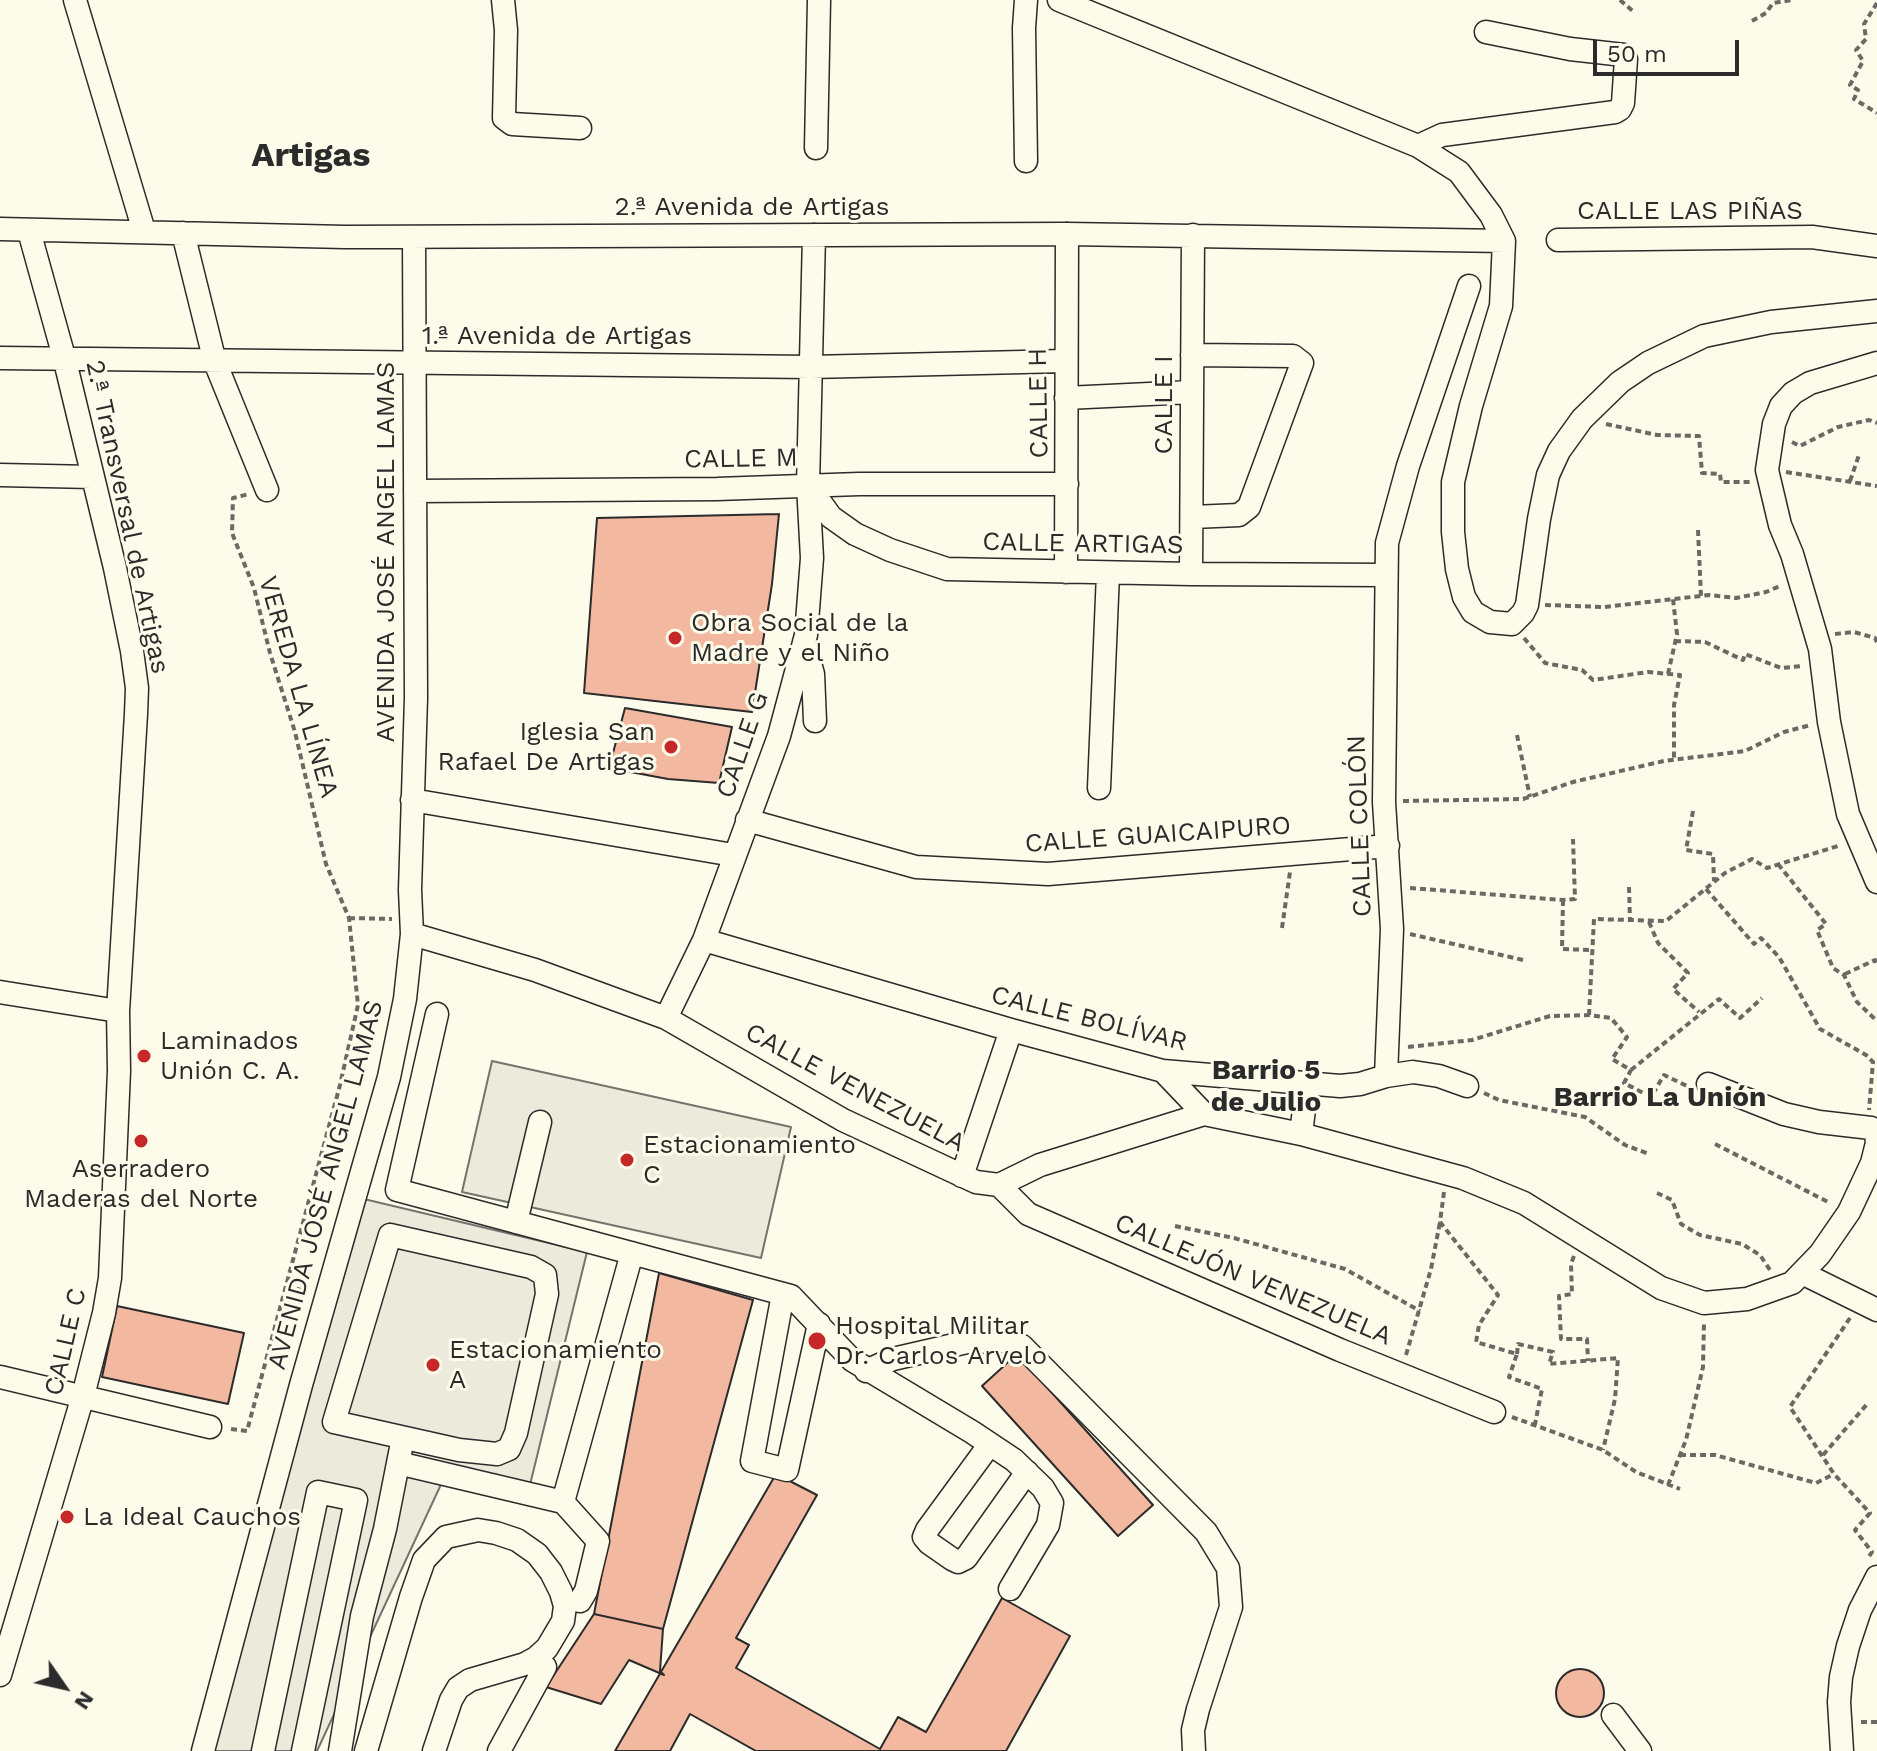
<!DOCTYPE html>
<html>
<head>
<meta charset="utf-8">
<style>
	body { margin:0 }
	#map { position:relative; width:1877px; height:1751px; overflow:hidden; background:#fdfbea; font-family:"Work Sans",sans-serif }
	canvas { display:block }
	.north { position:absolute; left:24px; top:1647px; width:80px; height:80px; -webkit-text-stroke:6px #fdfbea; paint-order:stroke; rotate:124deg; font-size:22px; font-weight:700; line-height:32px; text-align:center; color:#2b2b2b }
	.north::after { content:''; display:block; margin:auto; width:28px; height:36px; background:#2b2b2b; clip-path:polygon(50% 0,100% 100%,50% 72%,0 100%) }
	.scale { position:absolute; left:1593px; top:40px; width:146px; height:36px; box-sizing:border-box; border:4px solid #2b2b2b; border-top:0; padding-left:10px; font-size:24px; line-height:28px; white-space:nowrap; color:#2b2b2b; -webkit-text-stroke:6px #fdfbea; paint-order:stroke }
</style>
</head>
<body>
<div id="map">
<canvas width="1877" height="1751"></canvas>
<div class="north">N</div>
<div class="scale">50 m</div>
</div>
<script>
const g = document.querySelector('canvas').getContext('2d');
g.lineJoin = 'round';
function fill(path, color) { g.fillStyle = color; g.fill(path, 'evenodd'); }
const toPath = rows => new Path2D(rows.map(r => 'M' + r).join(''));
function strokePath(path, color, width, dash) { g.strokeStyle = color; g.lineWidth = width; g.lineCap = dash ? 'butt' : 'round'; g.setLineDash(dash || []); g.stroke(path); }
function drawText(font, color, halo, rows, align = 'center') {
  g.font = font + ' "Work Sans",sans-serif'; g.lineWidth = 6; g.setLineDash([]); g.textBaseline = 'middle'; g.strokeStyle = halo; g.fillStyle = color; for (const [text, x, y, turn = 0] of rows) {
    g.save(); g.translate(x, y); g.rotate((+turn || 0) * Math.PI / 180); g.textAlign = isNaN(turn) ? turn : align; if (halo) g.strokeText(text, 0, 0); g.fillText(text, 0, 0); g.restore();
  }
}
const parking = toPath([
	[492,1061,791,1127,761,1258,462,1192,492,1061],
	[347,1195,587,1252,527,1497,444,1478,317,1751,212,1751,347,1195]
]);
const building = toPath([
	[779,514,772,584,752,712,584,693,597,518,779,514],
	[625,708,732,727,719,783,668,779,609,768,625,708],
	[659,1273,753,1300,663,1629,594,1614,659,1273],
	[117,1306,244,1333,228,1404,102,1377,117,1306],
	[1017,1354,1153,1505,1118,1536,982,1386,1017,1354],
	[776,1474,817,1495,736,1638,749,1645,736,1668,880,1749,898,1717,926,1732,1002,1598,1070,1636,1006,1751,756,1751,690,1714,670,1751,615,1751,776,1474],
	[594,1614,663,1629,660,1671,664,1675,629,1660,601,1704,546,1687,594,1614],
	'1556 1693a24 24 0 1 1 48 0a24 24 0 1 1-48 0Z'
]);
const path = toPath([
	[1620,0,1634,12],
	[1877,3,1864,24,1866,39,1856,50,1863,61,1850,85,1858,90,1854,99,1877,113],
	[1752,21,1766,13,1773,3,1792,0],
	[1606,424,1657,435,1699,436,1702,473,1720,474,1721,482,1751,482],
	[1792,442,1800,446,1838,427,1869,420,1877,423],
	[1786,472,1877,486],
	[1850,481,1859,455],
	[1698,530,1701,596],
	[1545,605,1604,607,1709,595,1736,598,1766,592,1782,585],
	[1835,634,1854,632,1875,638,1877,642],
	[1524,638,1545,663,1582,670,1593,680,1648,672,1680,675,1674,705,1674,760],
	[1675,641,1705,642,1743,660,1745,654,1781,668,1802,666],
	[1668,674,1677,634,1673,599],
	[1517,735,1530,797],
	[1403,801,1523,799,1573,782,1664,761,1745,751,1784,732,1811,725],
	[1693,811,1686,850,1713,854,1714,881],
	[1778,864,1826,924,1817,930,1833,968,1844,975,1857,1002,1877,1021],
	[1629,887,1630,921],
	[1410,888,1563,900,1575,899,1573,839],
	[1706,889,1754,944,1761,938,1779,957,1820,1029,1866,1055,1873,1062,1869,1110],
	[1563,900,1562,949,1591,950],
	[349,918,392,919],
	[1649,922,1658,943,1688,973,1673,989,1699,1012],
	[1282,928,1290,872],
	[1410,934,1523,960],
	[1845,974,1875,960,1877,964],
	[1589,1015,1594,919,1666,921,1725,873,1752,859,1767,868,1841,845],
	[1408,1047,1472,1040,1550,1016,1589,1015,1611,1018,1627,1037,1612,1059,1631,1070,1624,1083,1651,1097,1664,1075,1687,1086],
	[1631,1070,1719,999,1740,1018,1762,998],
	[1484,1093,1499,1100,1585,1117,1625,1145,1649,1154],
	[1715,1144,1830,1203],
	[1444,1192,1440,1222,1498,1295,1479,1325,1476,1342,1517,1354,1509,1377,1542,1389,1535,1424],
	[1657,1193,1672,1200,1681,1224,1700,1235,1742,1244,1760,1255,1770,1270],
	[1175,1226,1234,1238,1345,1269,1420,1311],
	[1574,1256,1571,1264,1572,1294,1559,1296,1561,1339,1587,1339,1588,1361],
	[287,1286,308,1292],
	[1850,1318,1790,1407,1834,1474,1870,1513,1855,1530,1872,1552,1868,1558],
	[1517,1354,1518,1344,1553,1352,1549,1364,1618,1358,1615,1399,1603,1450],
	[1406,1355,1431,1269,1440,1222],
	[1512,1417,1603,1450,1636,1472,1680,1489],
	[231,1429,247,1431,340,1085,358,1005,349,918,326,864,295,732,270,653,254,588,232,533,233,498,249,494],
	[1680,1455,1715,1455,1816,1483,1834,1474],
	[1823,1455,1868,1403],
	[1668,1485,1686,1440,1703,1367,1704,1321],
	[1861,1722,1877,1722]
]);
const minor = toPath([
	[75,0,144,231],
	[503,0,506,30,504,118,512,124,580,128],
	[1059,0,1418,146,1459,172,1491,215,1504,241,1501,306,1471,406,1453,482,1453,532,1457,569,1464,597,1473,612,1490,622,1512,624,1523,613,1527,605,1539,519,1548,475,1559,451,1582,419,1620,382,1648,363,1704,336,1771,322,1877,311],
	[1418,146,1442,135,1615,112,1620,109,1623,103,1626,59,1624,55,1570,49,1486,32],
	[816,148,819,0],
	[1026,161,1024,28,1026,0],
	[0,229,345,237,1067,234,1504,241],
	[183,233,215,362,267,490],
	[1558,240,1812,237,1877,246],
	[1192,355,1293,356,1302,363,1249,507,1239,515,1193,517],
	[0,358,811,367,1065,361],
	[1877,363,1810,383,1793,393,1781,406,1774,424,1767,470,1780,525,1792,554,1820,649,1829,722,1848,814,1877,882],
	[1066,398,1191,392],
	[0,475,92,477],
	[808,485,831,517,855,534,890,550,947,569,1191,574,1385,575],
	[415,491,717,489,859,484,1067,484],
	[1066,572,1067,234],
	[1191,574,1193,235],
	[804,642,813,674,815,721],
	[1099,788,1108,573],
	[412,800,733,855],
	[747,820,916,867,1048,874,1388,846],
	[412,934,535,970,666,1018,843,1120,976,1182,999,1185,1040,1165,1204,1114,1301,1134,1463,1178,1524,1203,1661,1288,1704,1303,1747,1299,1792,1283,1820,1254,1849,1212,1872,1163,1877,1143,1876,1134,1871,1128,1819,1122,1784,1114,1708,1084],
	[704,940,1011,1030,1163,1071,1340,1086,1360,1084,1386,1076,1413,1072,1439,1076,1467,1086],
	[0,992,118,1011],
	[437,1014,397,1190,791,1296,852,1360,972,1432,1014,1460,1043,1488,1052,1503,1048,1525,1010,1589],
	[666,1018,704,940,779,736,806,635,812,558,808,485,814,235],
	[1163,1071,1204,1114],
	[1386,1076,1392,929,1384,802,1387,543,1408,466,1469,286],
	[1301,1134,1307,1085],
	[962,1176,1011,1030],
	[999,1185,1028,1214,1340,1350,1494,1412],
	[516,1222,540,1122],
	[390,1235,531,1267,545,1275,547,1294,516,1433,509,1449,497,1454,459,1450,334,1422,390,1235],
	[1802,1273,1877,1310],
	[783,1294,752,1461,787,1470,819,1324],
	[866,1371,893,1359,967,1342,1010,1341,1022,1346,1206,1532,1228,1568,1231,1607,1198,1709,1193,1730,1194,1751],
	[0,1377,210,1427],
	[990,1444,927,1530,924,1537,929,1543,952,1559,958,1562,966,1558,1027,1472],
	[398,1463,563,1502,598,1541,586,1591,580,1601],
	[563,1502,632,1253],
	[0,1675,83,1396,104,1313,110,1278,119,1071,118,1011,136,714,137,688,132,651,115,568,64,357,29,231],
	[1613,1715,1640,1751],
	[203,1751,301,1385,389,1077,405,999,412,934,410,890,416,698,414,237],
	[263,1751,318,1492,356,1500,303,1751],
	[340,1751,362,1616,385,1529,403,1438],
	[366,1751,411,1597,424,1560,446,1537,478,1530,496,1533,517,1540,537,1554,551,1572,561,1592,565,1606,563,1621,547,1648,536,1658,525,1664,470,1680,458,1688,451,1700,434,1751],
	[499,1751,545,1667],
	[1842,1751,1839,1702,1841,1677,1848,1646,1860,1610,1877,1577]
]);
const markers = [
	[675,638,8,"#c62828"],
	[671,747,8,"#c62828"],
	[144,1056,8,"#c62828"],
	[141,1141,8,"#c62828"],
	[627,1160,8,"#c62828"],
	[817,1341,10,"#c62828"],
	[433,1365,8,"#c62828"],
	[67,1517,8,"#c62828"]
];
const streetNames = [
	["2.ª Avenida de Artigas",752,207],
	["CALLE LAS PIÑAS",1690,211],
	["1.ª Avenida de Artigas",557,336],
	["CALLE H",1039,403,-91],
	["CALLE I",1164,405,-90],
	["CALLE M",741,459,-1],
	["2.ª Transversal de Artigas",127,517,78],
	["CALLE ARTIGAS",1083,544,1],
	["AVENIDA JOSÉ ANGEL LAMAS",386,552,-90],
	["VEREDA LA LÍNEA",298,687,74],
	["CALLE G",743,745,-71],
	["CALLE COLÓN",1360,826,-92],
	["CALLE GUAICAIPURO",1158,835,-4],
	["CALLE BOLÍVAR",1089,1019,14],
	["CALLE VENEZUELA",855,1088,28],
	["AVENIDA JOSÉ ANGEL LAMAS",326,1185,-75],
	["CALLEJÓN VENEZUELA",1253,1280,23],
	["CALLE C",66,1342,-77]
];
const poiNames = [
	["Obra Social de la",691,623],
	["Madre y el Niño",691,653],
	["Iglesia San",655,732,"right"],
	["Rafael De Artigas",655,762,"right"],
	["Laminados",160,1041],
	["Unión C. A.",160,1071],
	["Estacionamiento",643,1145],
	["C",643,1175],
	["Aserradero",141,1169,"center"],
	["Maderas del Norte",141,1199,"center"],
	["Hospital Militar",835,1326],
	["Dr. Carlos Arvelo",835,1356],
	["Estacionamiento",449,1350],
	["A",449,1380],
	["La Ideal Cauchos",83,1517]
];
const neighbourhoodNames = [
	["Barrio 5",1266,1071],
	["de Julio",1266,1103],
	["Barrio La Unión",1660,1098]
];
const districtNames = [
	["Artigas",311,156]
];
fill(parking, '#eceadb');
strokePath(parking, '#74746e', 2);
fill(building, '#f2b8a0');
strokePath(building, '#2b2b2b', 2);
strokePath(minor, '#2b2b2b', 25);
strokePath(path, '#6a6964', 4, [6, 4]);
strokePath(minor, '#fdfbea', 22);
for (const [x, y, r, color] of markers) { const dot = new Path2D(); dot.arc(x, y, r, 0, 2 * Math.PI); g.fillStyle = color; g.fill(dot); strokePath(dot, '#fdfbea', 3); }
drawText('26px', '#2b2b2b', '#fdfbea', streetNames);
drawText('26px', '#2b2b2b', '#fdfbea', poiNames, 'left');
drawText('bold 28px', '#2b2b2b', '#fdfbea', neighbourhoodNames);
drawText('bold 34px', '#2b2b2b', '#fdfbea', districtNames);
</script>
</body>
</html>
